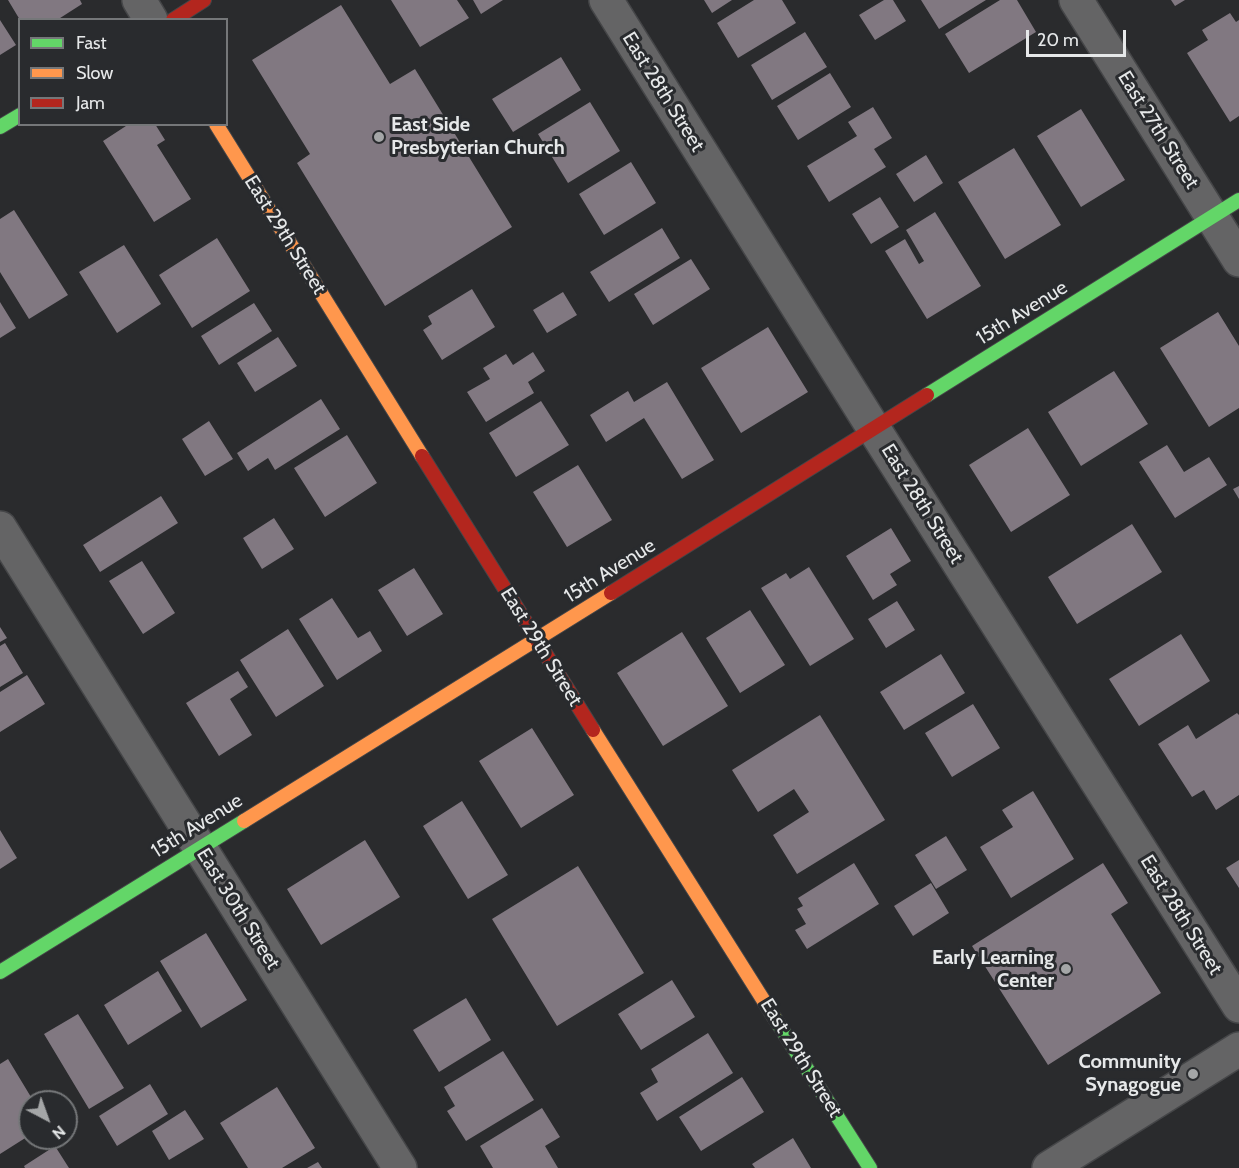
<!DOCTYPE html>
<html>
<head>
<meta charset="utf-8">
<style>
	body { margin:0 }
	#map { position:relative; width:1239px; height:1168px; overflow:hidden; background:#2a2b2d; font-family:Cabin,sans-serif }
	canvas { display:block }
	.legend { position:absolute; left:18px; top:18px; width:210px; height:108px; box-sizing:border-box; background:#292b2e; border:2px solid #757779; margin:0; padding:8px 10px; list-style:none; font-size:18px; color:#e6e8e9 }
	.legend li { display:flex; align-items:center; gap:12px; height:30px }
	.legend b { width:30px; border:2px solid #757779 }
	.north { position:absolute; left:18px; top:1090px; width:60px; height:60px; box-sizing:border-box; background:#292b2e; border:2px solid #757779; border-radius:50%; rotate:139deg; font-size:16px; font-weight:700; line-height:24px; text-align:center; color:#e6e8e9 }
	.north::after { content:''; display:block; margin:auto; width:21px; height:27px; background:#a4a6a7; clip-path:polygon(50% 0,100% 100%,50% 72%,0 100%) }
	.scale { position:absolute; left:1026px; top:30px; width:100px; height:27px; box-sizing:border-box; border:3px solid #e6e8e9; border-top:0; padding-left:8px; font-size:18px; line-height:21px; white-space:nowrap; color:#e6e8e9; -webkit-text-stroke:4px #292b2e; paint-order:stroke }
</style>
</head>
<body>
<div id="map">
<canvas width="1239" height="1168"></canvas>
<ul class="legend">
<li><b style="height:8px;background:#63d668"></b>Fast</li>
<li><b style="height:8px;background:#ff974d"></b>Slow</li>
<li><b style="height:8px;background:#b3261e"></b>Jam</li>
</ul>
<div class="north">N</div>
<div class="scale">20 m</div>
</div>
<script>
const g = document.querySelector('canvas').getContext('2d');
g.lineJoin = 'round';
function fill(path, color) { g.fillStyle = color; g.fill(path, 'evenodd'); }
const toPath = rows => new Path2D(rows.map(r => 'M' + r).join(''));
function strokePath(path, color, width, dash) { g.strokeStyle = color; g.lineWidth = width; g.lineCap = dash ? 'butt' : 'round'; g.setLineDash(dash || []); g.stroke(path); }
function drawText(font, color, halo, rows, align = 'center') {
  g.font = font + ' Cabin,sans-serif'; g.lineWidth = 6; g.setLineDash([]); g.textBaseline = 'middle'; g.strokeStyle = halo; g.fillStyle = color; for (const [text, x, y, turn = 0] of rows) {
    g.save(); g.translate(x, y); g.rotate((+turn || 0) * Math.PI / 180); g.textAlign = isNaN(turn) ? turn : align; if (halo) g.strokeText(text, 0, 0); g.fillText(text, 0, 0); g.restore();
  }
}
const building = toPath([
	[8,0,80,0,82,4,57,20,20,20],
	[391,0,457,0,469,18,420,47],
	[473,0,503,0,481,14],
	[704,0,732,0,712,13],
	[754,0,782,0,796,23,738,58,717,23],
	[884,0,893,0,906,21,875,40,859,15],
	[921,0,986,0,939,29],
	[1000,0,1017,0,1036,32,969,73,945,34],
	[1171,0,1185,0,1175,6],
	[341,5,390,84,415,69,512,227,385,306,297,163,310,154,252,60],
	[1230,13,1236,22,1239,20,1239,116,1230,122,1187,53,1208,40,1202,30],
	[0,20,16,45,0,55],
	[805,32,827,67,772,100,751,65],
	[561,57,581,90,513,132,492,99],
	[830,73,851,107,798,140,777,106],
	[590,102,620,151,568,183,538,134],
	[873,107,892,138,874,149,886,167,829,202,807,166,857,136,848,122],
	[1081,109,1125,180,1081,207,1037,136],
	[129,124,155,124,165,140,157,145,191,199,154,222,103,141],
	[1014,148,1061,225,1005,259,958,182],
	[926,155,943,183,914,202,896,174],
	[631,162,656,203,604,235,579,194],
	[880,197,899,227,871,244,852,214],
	[14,210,68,295,29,319,0,272,0,219],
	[935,212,981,286,927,319,885,251,905,239,919,264,924,261,906,230],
	[662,228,680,258,609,302,590,272],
	[217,238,250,291,192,328,159,275],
	[124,245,161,304,117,333,79,272],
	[691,259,710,289,653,325,634,294],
	[472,289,495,327,442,360,423,330,432,324,428,316],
	[563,292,577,315,547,333,533,310],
	[0,302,16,328,0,338],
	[254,303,272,331,219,365,201,336],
	[1218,312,1239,346,1239,408,1209,427,1160,348],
	[768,327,808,392,741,433,701,368],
	[278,337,297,366,255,392,237,363],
	[533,352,545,371,528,382,534,393,486,422,467,392,490,379,483,368,506,354,513,365],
	[1114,371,1148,424,1081,466,1048,412],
	[667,382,714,460,682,479,644,418,606,442,590,415,628,391,634,402],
	[321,399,340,429,275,470,268,458,248,471,237,453],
	[541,401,569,445,516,477,489,433],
	[209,421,233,459,205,476,182,439],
	[1028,428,1070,495,1011,532,969,465],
	[347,435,377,483,325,517,294,468],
	[1167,445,1184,472,1209,457,1227,485,1175,518,1139,462],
	[578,465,612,520,567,547,533,492],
	[1239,486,1239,499,1233,489],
	[161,496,178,523,100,572,83,545],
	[274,518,294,549,262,569,243,538],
	[1132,524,1162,572,1077,624,1048,577],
	[891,528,911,561,890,574,897,585,873,600,846,556],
	[142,561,175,613,143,634,109,581],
	[809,567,854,639,810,666,761,588,786,573,790,579],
	[414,568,443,614,407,636,378,590],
	[332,598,358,638,370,631,382,651,337,680,299,619],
	[897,601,915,630,886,648,868,619],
	[750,610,785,665,740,693,706,638],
	[0,627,7,638,0,642],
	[288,629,324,686,276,717,240,660],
	[682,632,728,706,663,746,617,673],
	[1181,634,1210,681,1139,726,1109,679],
	[5,643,23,673,0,687,0,646],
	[941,654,965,693,904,730,880,692],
	[238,671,248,687,230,699,252,735,219,756,186,703],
	[27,675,45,704,0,732,0,692],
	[973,704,1000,748,952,777,925,733],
	[1237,713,1239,715,1239,795,1216,810,1204,790,1192,797,1158,744,1188,725,1196,739],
	[820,715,885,820,797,874,773,835,809,812,794,789,758,812,732,770],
	[532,728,574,795,521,828,479,761],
	[1033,791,1074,859,1011,898,980,847,1013,827,1002,810],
	[462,801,508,875,468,899,423,826],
	[0,830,17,858,0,869],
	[946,836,967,870,936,889,915,855],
	[365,840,400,897,321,945,287,889],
	[1239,860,1239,888,1226,868],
	[854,863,879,904,807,949,795,930,806,924,797,909,803,906,798,898],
	[1103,863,1128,903,1111,914,1161,993,1048,1065,972,946],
	[578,866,644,973,557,1026,492,919],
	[931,883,949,913,913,936,894,906],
	[206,933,247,1000,201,1028,160,961],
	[158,971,182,1011,128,1045,104,1005],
	[672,980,695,1017,641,1050,618,1014],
	[466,998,491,1040,439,1072,413,1030],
	[78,1014,124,1088,89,1109,44,1034],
	[708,1033,733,1073,657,1121,640,1093,658,1082,651,1069],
	[503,1051,534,1100,466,1141,447,1111,455,1106,444,1087],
	[8,1059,34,1102,30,1102,30,1135,0,1154,0,1064],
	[742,1077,764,1112,701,1151,679,1117],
	[150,1084,168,1114,117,1146,99,1116],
	[277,1087,315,1148,282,1168,248,1168,220,1123],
	[542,1108,560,1137,545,1146,558,1168,493,1168,480,1146],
	[185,1110,204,1139,169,1160,152,1131],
	[793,1138,811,1168,755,1168,752,1164],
	[55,1146,69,1168,25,1168,24,1166],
	[318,1162,322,1168,307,1168]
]);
const street = toPath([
	[139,0,151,20],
	[606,0,874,429,1239,1006],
	[1076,0,1239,260],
	[0,528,400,1168],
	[1049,1168,1239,1049]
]);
const fast = toPath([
	[0,127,20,115],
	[927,395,1239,200],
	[0,972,244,821],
	[774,1017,870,1168]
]);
const slow = toPath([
	[216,124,422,456],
	[593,730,774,1017],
	[244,821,611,593]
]);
const jam = toPath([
	[173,20,204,0],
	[422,456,593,730],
	[611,593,927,395]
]);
const markers = [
	[379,137,6,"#a4a6a7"],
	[1066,969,6,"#a4a6a7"],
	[1193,1074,6,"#a4a6a7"]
];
const streetNames = [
	["East 28th Street",663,92,58],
	["East 27th Street",1158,130,58],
	["East 29th Street",285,235,58],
	["15th Avenue",1022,313,-32],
	["East 28th Street",922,504,58],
	["15th Avenue",610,571,-32],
	["East 29th Street",541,647,58],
	["15th Avenue",197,826,-32],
	["East 30th Street",238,909,58],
	["East 28th Street",1181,915,58],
	["East 29th Street",801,1058,58]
];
const poiNames = [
	["East Side",391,125,"left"],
	["Presbyterian Church",391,148,"left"],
	["Early Learning",1054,958],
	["Center",1054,981],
	["Community",1181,1062],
	["Synagogue",1181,1085]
];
fill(building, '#817881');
strokePath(street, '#454648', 36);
strokePath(fast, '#454648', 16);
strokePath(slow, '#454648', 16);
strokePath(jam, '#454648', 16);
strokePath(street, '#646465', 33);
strokePath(fast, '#63d668', 14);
strokePath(slow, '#ff974d', 14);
strokePath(jam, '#b3261e', 14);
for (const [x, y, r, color] of markers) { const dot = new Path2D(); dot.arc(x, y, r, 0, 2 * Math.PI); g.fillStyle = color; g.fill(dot); strokePath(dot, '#292b2e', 2); }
drawText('20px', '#e6e8e9', '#292b2e', streetNames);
drawText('bold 20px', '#e6e8e9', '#292b2e', poiNames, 'right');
</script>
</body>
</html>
